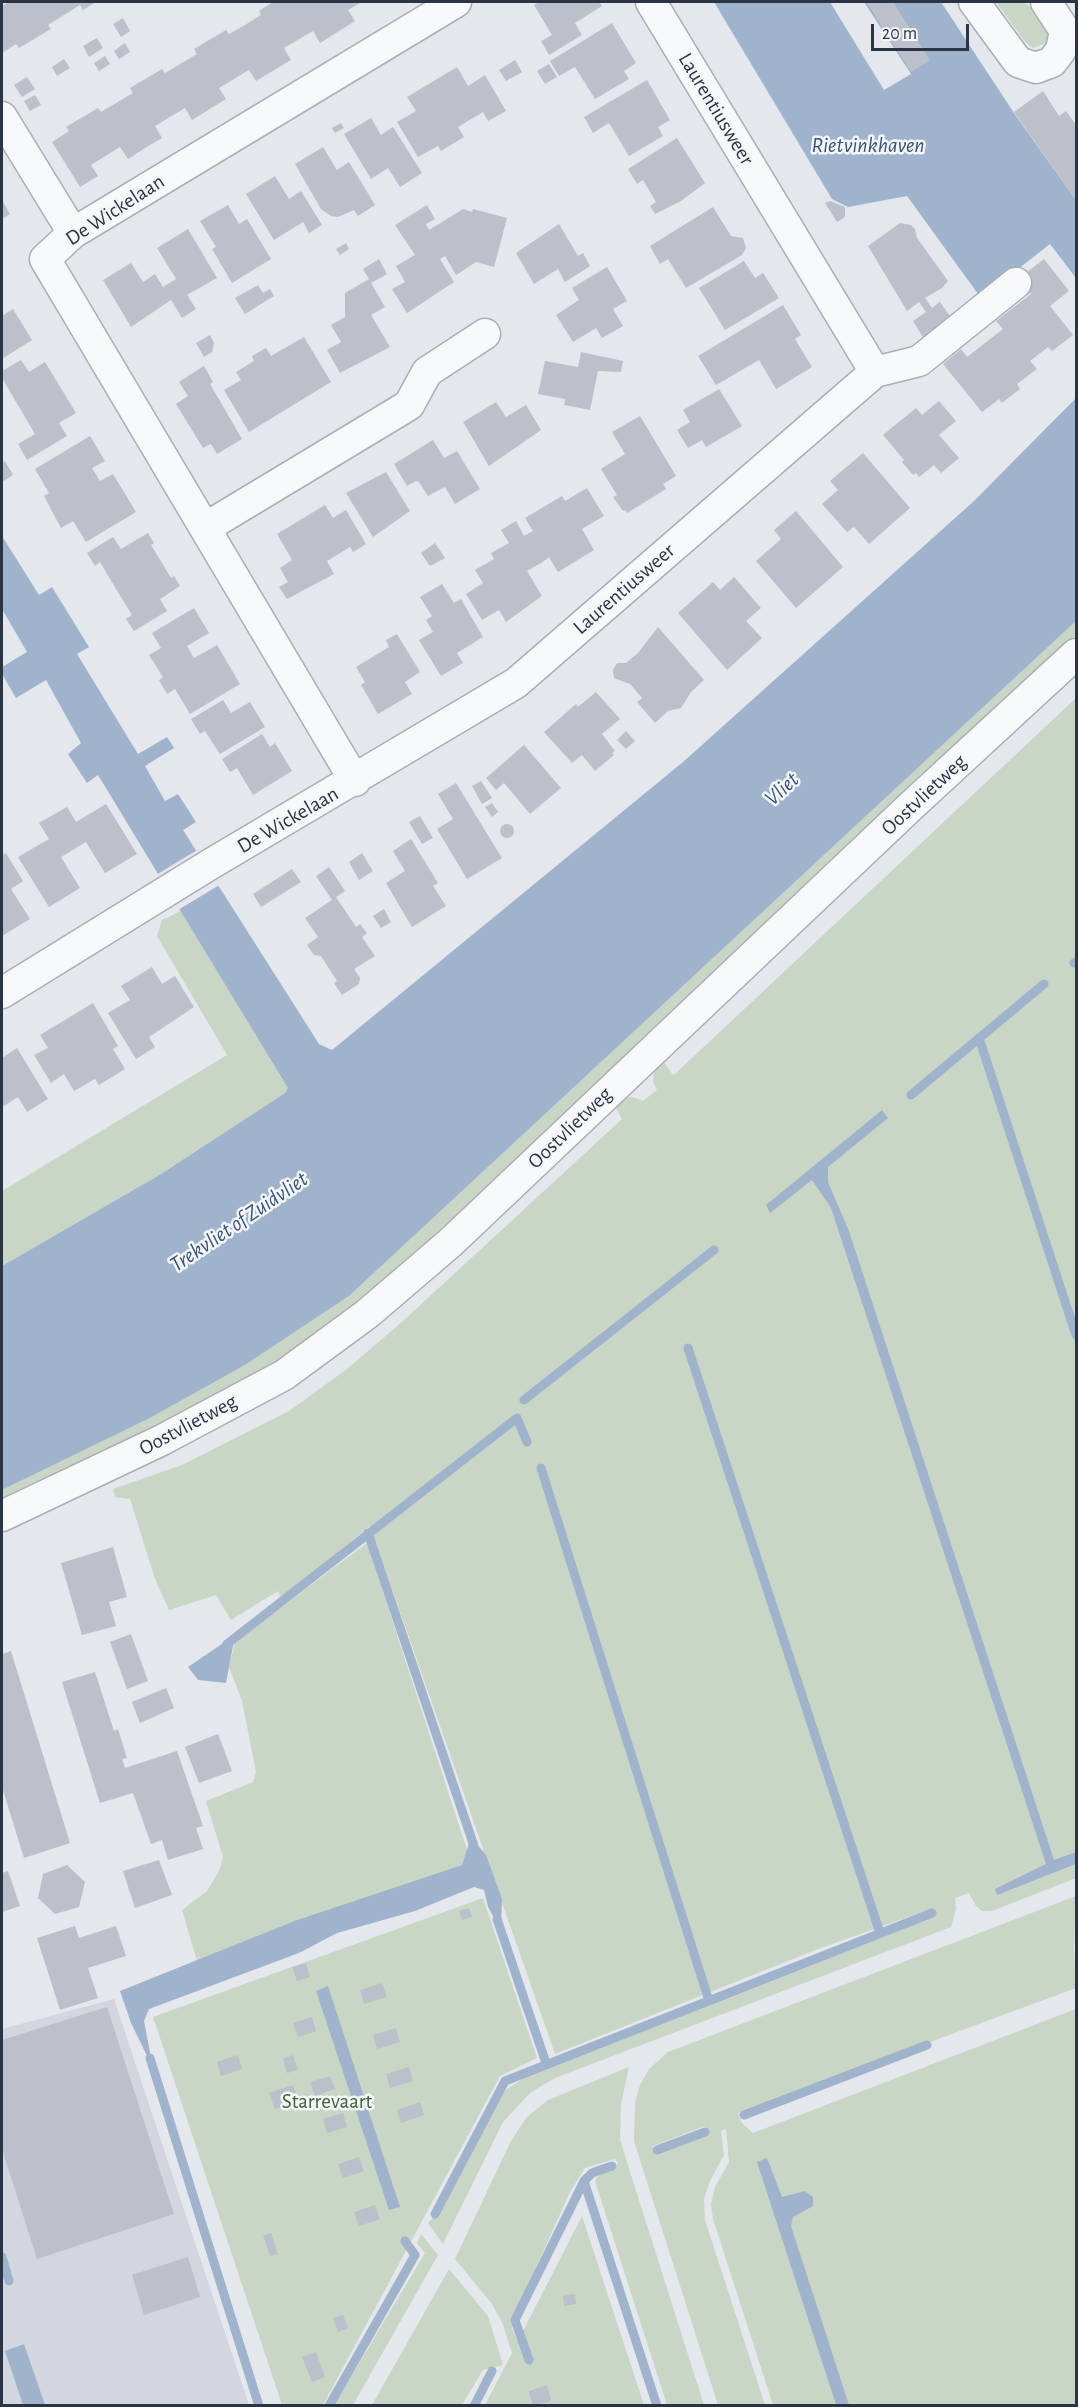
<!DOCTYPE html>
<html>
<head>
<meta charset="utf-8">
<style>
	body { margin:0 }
	#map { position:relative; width:1078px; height:2407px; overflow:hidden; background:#e4e7ec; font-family:"Alegreya Sans",sans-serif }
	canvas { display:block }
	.frame { position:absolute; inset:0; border:3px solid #2b3445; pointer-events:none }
	.scale { position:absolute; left:871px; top:24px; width:98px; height:27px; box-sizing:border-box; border:3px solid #2b3445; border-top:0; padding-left:8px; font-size:18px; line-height:21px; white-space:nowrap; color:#2b3445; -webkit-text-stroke:4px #f4f6f9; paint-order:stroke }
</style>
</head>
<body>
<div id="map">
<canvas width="1078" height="2407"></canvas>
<div class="frame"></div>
<div class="scale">20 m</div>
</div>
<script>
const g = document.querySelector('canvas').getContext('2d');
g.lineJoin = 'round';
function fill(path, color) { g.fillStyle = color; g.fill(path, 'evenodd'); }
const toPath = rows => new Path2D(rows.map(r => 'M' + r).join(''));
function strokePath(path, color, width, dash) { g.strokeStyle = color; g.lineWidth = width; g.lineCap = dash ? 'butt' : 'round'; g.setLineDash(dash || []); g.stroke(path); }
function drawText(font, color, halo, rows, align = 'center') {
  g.font = font + ' "Alegreya Sans",sans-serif'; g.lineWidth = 5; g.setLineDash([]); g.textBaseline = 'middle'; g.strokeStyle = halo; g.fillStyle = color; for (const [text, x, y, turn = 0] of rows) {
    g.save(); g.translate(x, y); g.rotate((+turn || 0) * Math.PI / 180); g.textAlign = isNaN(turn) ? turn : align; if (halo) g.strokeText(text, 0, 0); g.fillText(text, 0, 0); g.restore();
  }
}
const built = toPath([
	[114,1999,249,2405,2,2406,2,2029]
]);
const green = toPath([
	[996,2,1023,2,1038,12,1049,36,1047,43,1033,48,1026,43],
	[1076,621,1076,636,424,1245,345,1313,264,1370,200,1406,2,1502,2,1490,150,1418,245,1365,349,1296],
	[1076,698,1076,1852,995,1889,998,1894,1076,1864,1076,1878,992,1911,982,1911,976,1906,969,1893,955,1898,956,1909,951,1927,555,2078,530,2093,503,2122,443,2244,428,2223,443,2206,493,2109,506,2090,527,2076,925,1911,818,1949,555,2054,370,1526,281,1598,278,1591,231,1620,216,1595,169,1610,155,1579,130,1499,115,1497,113,1489,182,1465,289,1411,347,1369,403,1321,622,1119,616,1108,622,1099,632,1097,643,1101,657,1090,653,1082,654,1070,663,1061,673,1075,676,1073],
	[181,911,289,1087,285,1093,161,1174,2,1266,2,1191,227,1055,157,936,162,920],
	[367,1543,468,1853,463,1865,297,1920,197,1961,182,1910,207,1891,220,1869,223,1857,206,1801,253,1782,256,1772,242,1701,229,1667,235,1642],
	[1076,1896,1074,1948,1076,1988,738,2113,742,2123,753,2133,1076,2009,1076,2405,842,2405,758,2162,836,2405,773,2405,713,2219,711,2204,715,2187,729,2162,726,2129,721,2131,724,2155,710,2181,704,2199,705,2220,765,2405,718,2405,634,2141,635,2103,640,2085,649,2069,668,2052],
	[705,2126,708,2134,656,2154,652,2150,653,2146],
	[483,1898,537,2058,500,2076,323,2405,282,2405,153,2017],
	[629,2067,621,2104,620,2140,704,2405,667,2405,595,2181,598,2175,614,2169,618,2164,615,2159,585,2168,570,2192,514,2316,512,2328,518,2341,582,2216,644,2405,485,2405,512,2353,502,2322,492,2304,455,2259,511,2141,527,2117,548,2100],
	[421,2234,438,2255,353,2405,334,2405,425,2253,417,2243],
	[449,2269,488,2316,503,2365,483,2370,462,2405,372,2405]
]);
const water = toPath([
	[714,2,830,2,884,90,911,74,864,2,941,2,1014,113,1076,200,1076,278,1050,244,981,298,907,196,848,207,832,199],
	[1076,398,1076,621,349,1296,245,1365,150,1418,2,1490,2,1266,161,1174,285,1093,288,1088,98,775,87,783,68,754,81,743,46,680,16,698,2,674,2,667,27,652,2,609,2,536,39,595,52,587,89,647,77,654,138,754,167,737,174,748,145,766,165,801,178,794,196,822,183,830,319,1044,332,1050,683,762,974,501],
	[882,1110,888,1118,828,1167,828,1182,849,1231,1054,1860,1076,1852,1076,1864,997,1895,995,1889,1046,1864,831,1208,812,1180,770,1213,766,1205],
	[235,1635,226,1683,198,1680,188,1667],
	[471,1837,486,1855,502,1899,501,1930,488,1907,484,1890,474,1887,415,1911,337,1933,299,1953,149,2009,144,2021,153,2068,131,2023,120,1991,297,1920,462,1865],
	[328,1986,400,2207,389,2210,316,1991],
	[767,2158,782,2197,805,2191,813,2197,813,2206,793,2217,791,2226,849,2405,836,2405,757,2162],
	[24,2344,45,2405,23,2405,5,2351]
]);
const pier = toPath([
	[199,849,221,884,178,910,156,875]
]);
const stream = toPath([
	[1074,963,1076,962],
	[979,1038,1076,1335],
	[911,1095,1044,984],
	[688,1348,880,1933],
	[524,1400,714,1250],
	[541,1468,709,2001],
	[368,1533,474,1846],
	[227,1644,517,1418,527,1442],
	[497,1919,546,2063],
	[150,2058,259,2406],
	[744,2115,927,2045],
	[657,2150,705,2132],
	[584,2181,657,2406],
	[435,2214,505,2081,932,1913],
	[2,2257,9,2281],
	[529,2360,515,2320,584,2181,592,2173,612,2166],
	[329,2406,415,2255,405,2241],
	[474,2406,492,2371]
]);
const building = toPath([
	[8,2,96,2,83,10,80,5,48,25,51,29,19,48,16,44,2,53,2,6],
	[273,2,362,2,348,10,355,21,320,43,313,31,284,48,291,60,256,81,249,70,219,88,226,99,192,120,185,108,155,126,162,138,145,148,128,159,120,147,91,165,98,176,80,187,52,142,69,131,66,127,98,108,101,112,133,93,130,88,162,69,165,73,197,54,194,49,226,30,229,34,245,25,261,15,259,11],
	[539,2,599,2,602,6,575,23,582,35,549,55,541,41,552,35,534,5],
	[866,2,893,2,930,60,911,72],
	[123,18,130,31,121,37,113,24],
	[612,23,636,63,624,71,629,79,595,99,575,67,559,76,550,61],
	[97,38,103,48,89,57,83,46],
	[125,43,130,52,119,59,114,51],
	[105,56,110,64,99,71,94,63],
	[64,59,70,68,57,76,52,67],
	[515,60,522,72,506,81,499,70],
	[549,64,557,77,545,84,537,71],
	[457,67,468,86,485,75,506,111,488,121,483,112,458,127,464,137,441,151,438,146,418,157,397,122,416,111,407,97],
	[27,77,35,89,22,97,14,85],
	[647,80,670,120,658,127,663,136,629,156,609,123,593,133,584,117],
	[1043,91,1059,116,1066,111,1076,125,1076,200,1014,112],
	[35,95,41,105,30,111,24,101],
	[371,118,381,135,393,127,422,173,400,187,388,168,371,179,344,134],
	[341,123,344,128,335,133,332,128],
	[677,138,705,183,681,201,655,214,650,206,656,202,643,180,637,184,628,169],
	[323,147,337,170,349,162,375,205,358,216,354,210,338,217,331,216,321,209,295,164],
	[275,176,289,199,301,191,322,225,309,233,303,222,274,240,246,194],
	[2,200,10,214,2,219],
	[830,201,845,207,845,217,837,222,825,203],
	[228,205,239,224,247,219,271,259,232,283,212,249,216,247,200,221],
	[427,205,435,219,426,224,429,230,463,209,472,212,473,209,507,218,494,267,476,262,456,275,445,256,440,259,454,282,407,313,392,289,405,282,396,266,415,255,395,225],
	[713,207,731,236,743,238,746,248,742,255,686,288,668,259,660,264,650,246],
	[900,223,911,225,915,229,917,238,948,281,942,288,925,298,932,308,940,302,952,319,924,339,913,321,926,312,919,302,907,311,868,246],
	[559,224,578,256,583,253,590,266,565,282,558,269,534,284,516,253],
	[188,229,217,278,187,295,196,309,182,318,171,300,131,327,103,280,131,263,143,282,155,274,163,287,176,279,157,248],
	[346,243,349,249,340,255,336,249],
	[379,259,387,274,371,283,385,307,371,315,390,347,340,373,327,350,341,342,331,325,345,317,345,293,369,279,363,269],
	[1044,259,1069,291,1050,306,1073,335,1052,351,1048,347,1030,361,1037,369,1017,384,1020,389,1002,403,999,399,982,412,943,364,961,349,967,357,1003,329,996,321,1031,294,1018,279],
	[744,261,755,278,763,273,779,298,725,330,699,288],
	[607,267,627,301,613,309,623,326,602,338,596,328,573,342,556,315,579,300,572,288],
	[258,285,263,293,270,289,274,296,245,314,235,298],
	[783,305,801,335,795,339,812,367,776,389,759,360,716,385,698,356],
	[13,309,32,340,2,359,2,316],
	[210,335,214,343,212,352,204,357,196,343],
	[304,337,331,382,249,432,224,390,241,380,236,372,254,361,252,356,266,348,271,356],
	[581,352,623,361,621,372,598,371,590,410,564,405,565,399,538,394,545,361,578,367],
	[21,360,29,372,45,362,76,413,59,423,67,436,27,460,18,444,35,434,2,378,2,371],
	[204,366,213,382,210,384,242,439,217,454,211,444,203,448,176,404,188,396,179,382],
	[719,389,742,426,706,447,702,440,688,448,677,430,690,422,683,410],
	[939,401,956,421,939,435,959,458,941,473,934,465,919,477,916,473,913,475,902,462,904,460,883,435,916,408,922,415],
	[496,402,506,417,526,405,541,430,489,466,463,422],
	[640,416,676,476,663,484,666,489,627,513,625,510,623,511,613,497,617,495,601,469,625,454,612,432],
	[90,436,105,461,92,468,100,481,113,474,136,512,86,542,73,521,61,528,44,496,49,493,35,469],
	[433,440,444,458,457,451,480,489,455,504,445,487,428,496,419,482,416,481,407,486,394,464],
	[863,453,910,508,869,544,854,527,847,532,822,504,838,490,830,481],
	[5,461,13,475,2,482,2,463],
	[386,472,410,511,373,537,346,493],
	[587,488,604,516,582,529,594,550,558,572,549,557,541,563,527,571,542,596,506,622,499,610,482,620,466,594,483,583,475,570,494,559,491,553,509,543,501,530,516,521,524,536,533,531,525,518,562,496,565,501],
	[325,505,333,518,346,510,366,544,353,552,350,547,327,561,334,574,287,599,279,587,288,582,280,568,292,560,277,534],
	[796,511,843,567,796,608,756,561,781,539,774,530],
	[148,533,154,543,151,545,171,578,174,576,180,586,160,599,167,611,134,631,126,619,132,615,116,589,100,562,95,566,87,553,113,537,121,549],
	[435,543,445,558,430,566,421,553],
	[734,577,761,608,746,621,762,638,727,670,678,613,713,582,720,590],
	[442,584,454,603,461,599,483,637,457,653,463,663,441,676,419,640,433,632,426,620,432,616,420,597],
	[194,608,209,633,187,646,194,658,217,645,240,684,190,714,175,689,167,694,159,680,163,677,149,655,161,648,152,633],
	[658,627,704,680,691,692,681,708,668,711,655,723,637,702,642,698,630,684,614,678,613,670,617,663,626,663,638,653],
	[397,634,420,672,405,682,412,694,378,714,361,685,365,682,356,667,389,647,386,640],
	[596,692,620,719,602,734,615,751,612,753,614,755,595,771,582,755,572,763,544,732,576,704,578,707],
	[223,700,231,713,250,702,265,727,220,754,205,731,200,734,191,719],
	[626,731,635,741,626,749,617,740],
	[262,734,270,747,275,743,292,771,253,795,237,768,230,772,222,759],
	[524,745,561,788,530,814,504,783,496,790,486,778],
	[481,781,492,798,482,804,472,786],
	[456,783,502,858,467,879,437,829,453,819,438,794],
	[492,803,498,812,492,817,485,807],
	[106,804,137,854,105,873,86,842,61,857,80,888,49,907,18,857,49,839,39,823,67,807,76,822],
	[420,816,433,838,422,844,409,822],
	'500 831a7 7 0 1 1 14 0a7 7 0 1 1-14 0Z',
	[411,839,438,883,433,886,446,906,412,927,386,883,405,871,393,851],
	[6,853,23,881,11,889,30,919,2,936,2,855],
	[362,853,373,871,359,880,349,862],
	[329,867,345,891,336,897,356,927,360,924,367,933,362,937,375,956,354,969,360,978,359,984,342,995,334,983,337,981,321,956,314,955,307,945,318,937,305,918,332,900,316,876],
	[292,869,301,882,261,907,253,894],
	[384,909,391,922,381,928,373,916],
	[152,967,162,984,175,976,194,1007,149,1037,155,1047,136,1059,108,1013,130,1000,121,986],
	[93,1003,118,1046,113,1049,125,1069,99,1085,95,1079,74,1091,64,1074,51,1083,34,1055,48,1048,40,1035],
	[17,1048,48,1099,27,1112,18,1097,2,1107,2,1058],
	[113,1547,127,1597,109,1602,116,1626,82,1635,61,1563],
	[131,1634,148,1681,127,1689,110,1642],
	[11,1651,70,1843,24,1858,2,1787,2,1654],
	[95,1672,114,1731,118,1729,127,1758,122,1759,125,1768,177,1751,203,1826,196,1828,203,1849,168,1860,162,1840,151,1844,133,1793,100,1803,62,1682],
	[166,1688,174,1708,140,1723,132,1702],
	[218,1734,232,1771,199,1783,185,1747],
	[159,1860,172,1895,135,1908,123,1871],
	[67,1865,85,1882,79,1907,55,1914,38,1898,43,1874],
	[8,1871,20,1906,2,1912,2,1873],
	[469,1908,472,1917,462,1920,459,1911],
	[75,1926,79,1938,116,1926,126,1956,88,1968,98,1998,60,2010,37,1938],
	[306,1963,310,1977,297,1981,292,1967],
	[382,1983,387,1997,364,2004,360,1990],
	[107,2007,174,2214,37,2259,2,2149,2,2040],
	[312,2017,316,2031,298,2037,293,2023],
	[396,2028,400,2042,377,2049,373,2035],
	[238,2055,242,2069,221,2076,217,2062],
	[293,2055,298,2070,287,2073,283,2059],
	[409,2067,413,2081,390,2088,386,2074],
	[330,2076,335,2089,315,2096,310,2082],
	[293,2085,299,2101,275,2109,269,2093],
	[420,2102,424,2115,401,2123,397,2110],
	[343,2113,347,2127,327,2133,323,2119],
	[359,2157,364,2171,343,2178,338,2164],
	[375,2205,380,2219,359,2226,354,2212],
	[271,2233,278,2254,270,2256,263,2236],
	[188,2257,200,2297,144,2315,132,2275],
	[575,2294,576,2304,564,2306,563,2296],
	[343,2315,348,2328,338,2332,333,2318],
	[316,2352,325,2377,312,2382,302,2357],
	[547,2385,551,2401,533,2406,529,2391]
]);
const street = toPath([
	[974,2,1018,62,1036,68,1052,62,1061,50,1065,31,1046,2],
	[2,117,73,233],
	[875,372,919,361,1016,283],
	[205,528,409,405,427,372,485,334],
	[355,781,45,259,73,233,456,2],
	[2,993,209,865,516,683,875,372,651,2],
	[2,1516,162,1440,284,1375,367,1314,450,1243,910,807,1076,654]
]);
const streetNames = [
	["Laurentiusweer",716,109,59],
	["De Wickelaan",115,210,-33],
	["Laurentiusweer",624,589,-41],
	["Oostvlietweg",924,795,-43],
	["De Wickelaan",288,820,-30],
	["Oostvlietweg",570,1128,-44],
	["Oostvlietweg",188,1425,-28]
];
const parkNames = [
	["Starrevaart",327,2102]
];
const waterNames = [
	["Rietvinkhaven",868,145],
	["Vliet",782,789,-42],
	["Trekvliet of Zuidvliet",239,1222,-34]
];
fill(built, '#d2d6de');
fill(green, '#c9d6c5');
fill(water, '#9fb4cc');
fill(pier, '#e4e7ec');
strokePath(stream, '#9fb4cc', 9);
fill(building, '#bbc0ca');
strokePath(street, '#a9aeb7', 33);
strokePath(street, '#f7f8fa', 30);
drawText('21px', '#2b3445', '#f4f6f9', streetNames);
drawText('21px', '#3f6138', '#f4f6f9', parkNames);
drawText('italic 22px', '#34527a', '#f4f6f9', waterNames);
</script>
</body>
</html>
